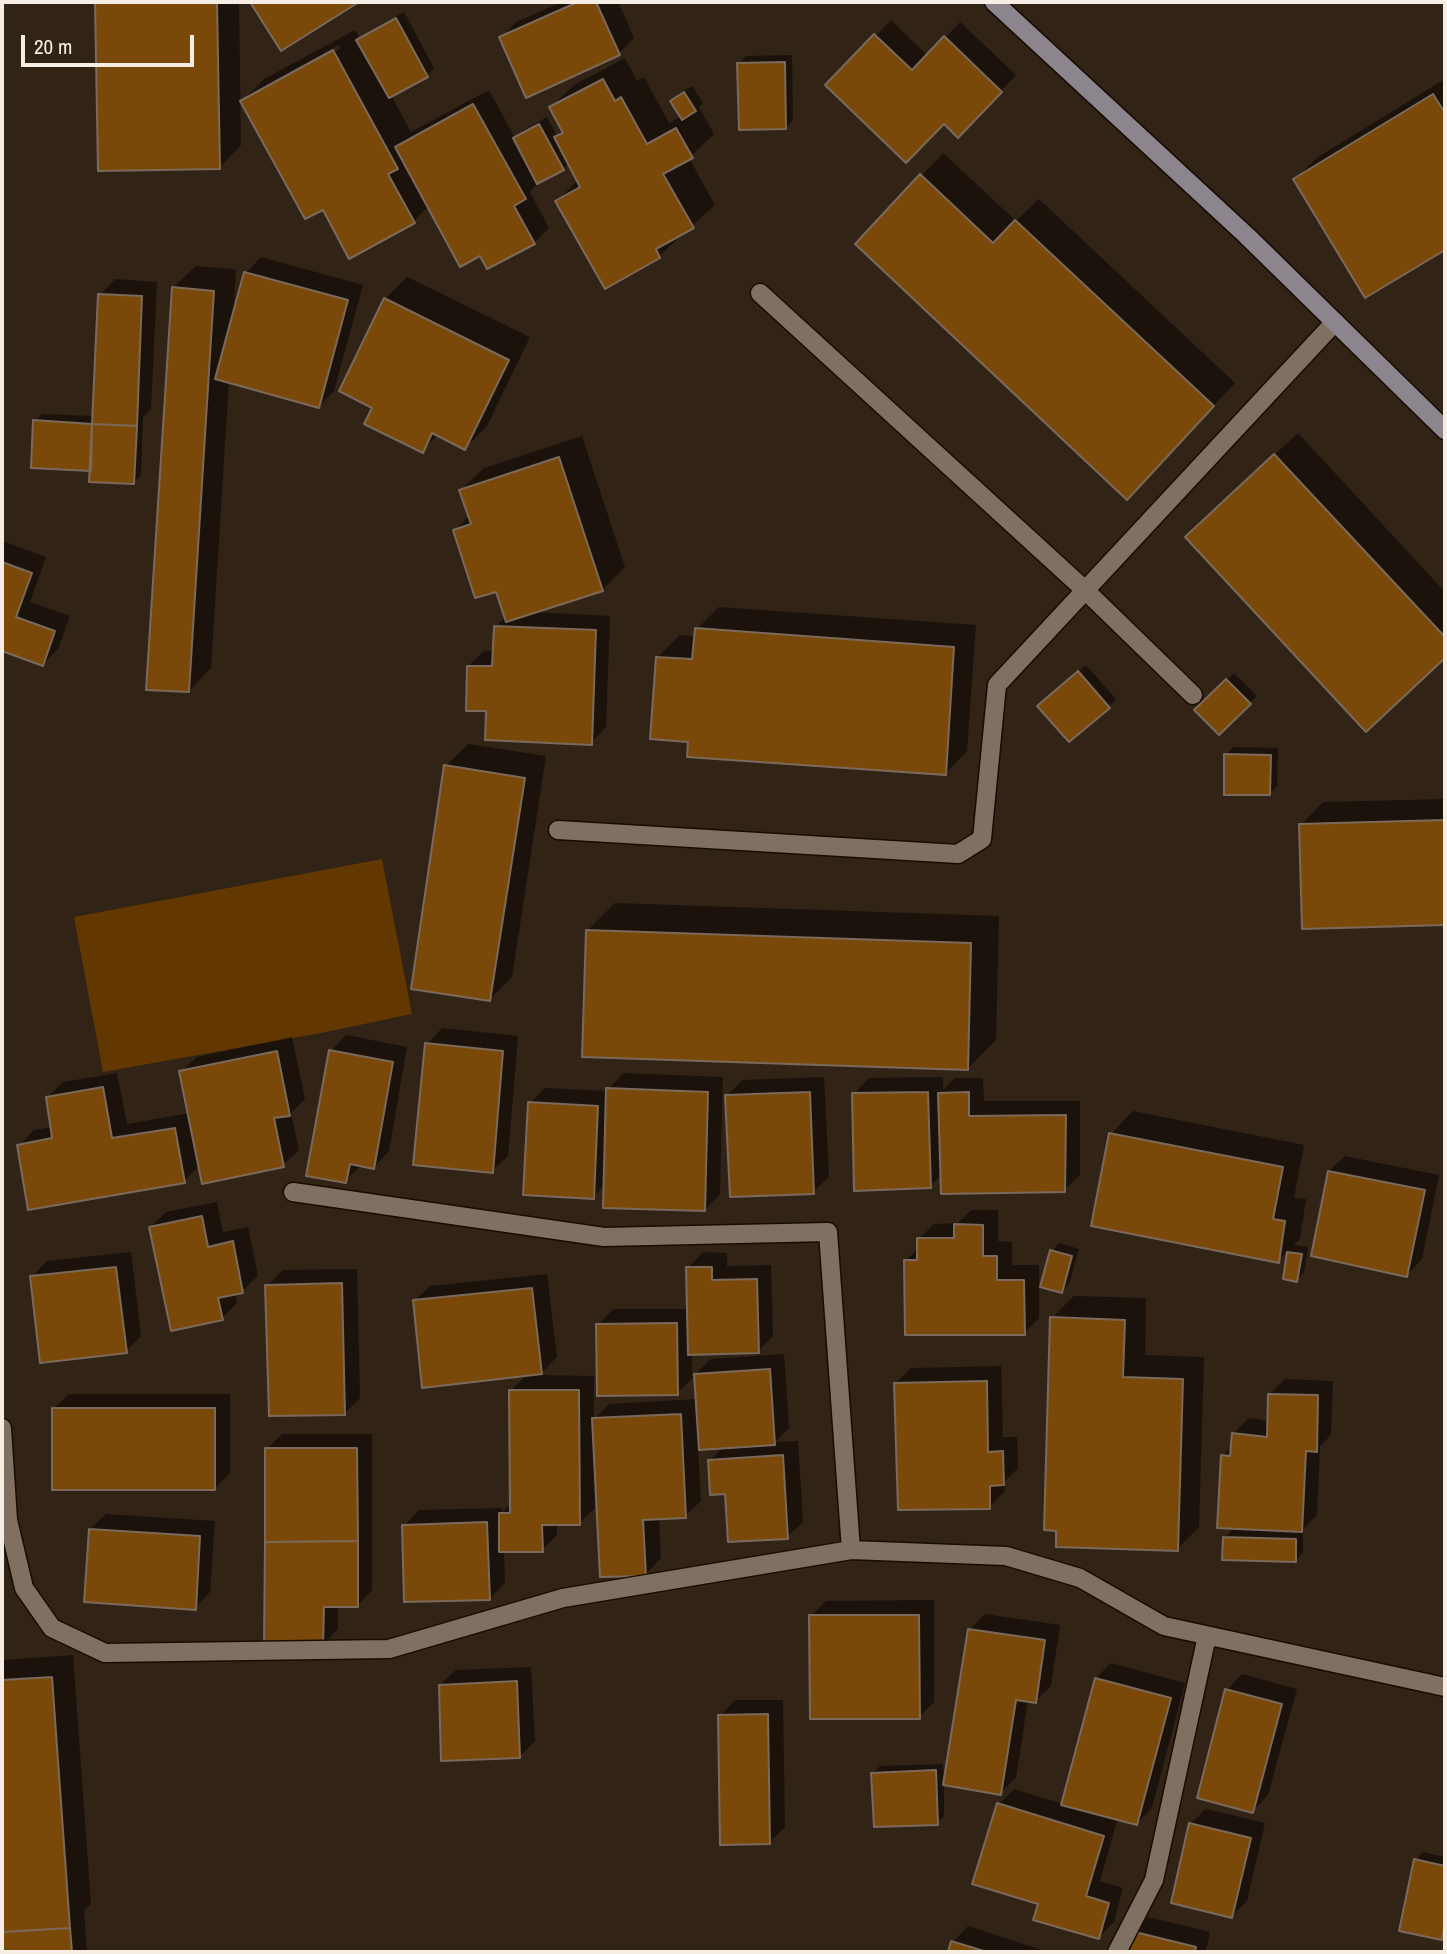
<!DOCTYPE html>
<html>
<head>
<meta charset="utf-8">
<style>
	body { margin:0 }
	#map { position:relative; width:1447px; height:1954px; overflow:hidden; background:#312316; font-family:"Archivo Narrow",sans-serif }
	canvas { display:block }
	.frame { position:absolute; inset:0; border:4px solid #f6ede4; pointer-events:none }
	.scale { position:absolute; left:21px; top:35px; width:173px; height:32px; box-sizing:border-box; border:4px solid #f6ede4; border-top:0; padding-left:9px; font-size:21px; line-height:24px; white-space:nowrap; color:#f6ede4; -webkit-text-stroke:5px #312316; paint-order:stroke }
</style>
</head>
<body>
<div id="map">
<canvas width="1447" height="1954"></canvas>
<div class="frame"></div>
<div class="scale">20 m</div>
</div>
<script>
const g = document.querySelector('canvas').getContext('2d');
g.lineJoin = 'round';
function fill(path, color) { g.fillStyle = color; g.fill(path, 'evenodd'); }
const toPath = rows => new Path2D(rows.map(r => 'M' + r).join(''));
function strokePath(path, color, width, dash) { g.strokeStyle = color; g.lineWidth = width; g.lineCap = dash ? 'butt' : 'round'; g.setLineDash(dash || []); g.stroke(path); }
const green = toPath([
	[382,859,412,1014,321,1033,103,1072,74,917]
]);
const shadow = toPath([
	[96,2,239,2,241,145,219,168,100,169],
	[252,2,356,2,281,48],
	[562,2,618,2,634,38,619,53,527,95,501,38,516,22],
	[404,12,434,68,427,75,391,95,411,132,489,90,515,138,522,131,547,117,557,136,564,130,551,107,574,85,625,58,637,81,644,77,669,123,682,116,673,101,680,93,692,86,703,103,699,107,714,134,689,158,715,205,659,256,605,287,557,201,578,180,569,163,563,169,539,181,530,192,549,228,534,243,481,254,429,206,414,221,350,257,324,208,242,101,264,79,355,30,360,38,366,33],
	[339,45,341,48,266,89,266,85],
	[891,20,928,56,960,22,1016,75,973,120,944,122,828,85],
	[792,55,793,120,786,128,739,64,746,56],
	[1445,79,1445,248,1366,296,1295,179,1318,157],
	[943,153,1016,221,1039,199,1235,383,1149,475,857,244],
	[261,257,363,285,334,391,319,406,229,381,211,668,189,691,173,288,196,266,236,269,233,314,246,273],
	[407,277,530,337,487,426,465,448,438,435,422,450,374,407,385,299],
	[115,279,157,282,151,409,143,417,141,475,133,483,92,469,35,421,42,414,94,416,100,295],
	[1298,433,1445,592,1445,656,1366,730,1210,515],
	[582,436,625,567,603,589,532,612,610,616,606,727,591,743,488,710,468,666,484,651,494,651,496,627,506,616,497,589,455,530,470,515,461,490,484,468],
	[2,541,46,557,30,602,70,616,58,649,43,664,2,649],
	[719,607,976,625,967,751,945,774,690,740,658,657,680,635,696,636,697,629],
	[1086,665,1116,699,1108,707,1047,698],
	[1234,673,1257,696,1219,732,1197,710],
	[468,744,546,756,512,977,490,999,446,766],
	[1233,747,1278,748,1277,786,1270,794,1226,755],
	[1445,799,1445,924,1304,928,1301,825,1323,802],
	[615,903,999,916,996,1040,968,1068,587,931],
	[442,1028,518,1036,508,1156,492,1171,427,1044],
	[346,1035,407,1047,389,1151,374,1167,361,1166,345,1181,331,1051],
	[292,1037,305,1099,291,1113,299,1150,283,1165,200,1165,184,1181,19,1146,34,1130,52,1127,47,1098,63,1082,117,1073,127,1124,190,1113,181,1072,197,1057],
	[623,1073,723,1077,720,1194,705,1210,605,1185,593,1197,530,1103,545,1088,607,1091],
	[824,1077,829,1177,813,1192,727,1096,742,1080],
	[943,1077,943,1090,955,1078,983,1078,984,1101,1080,1101,1080,1175,1064,1190,942,1174,930,1187,854,1094,869,1078],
	[1133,1111,1304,1145,1294,1198,1306,1199,1300,1239,1294,1245,1308,1247,1304,1272,1296,1280,1285,1278,1289,1250,1278,1261,1111,1134],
	[1345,1156,1439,1175,1422,1259,1407,1275,1329,1171],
	[217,1202,223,1232,248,1227,258,1276,242,1291,235,1293,237,1303,222,1318,151,1227,166,1212],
	[971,1210,998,1210,998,1241,1012,1242,1012,1265,1039,1265,1039,1318,1024,1333,906,1260,919,1248,919,1239,934,1224,958,1223],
	[1059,1243,1079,1249,1069,1284,1061,1291,1052,1251],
	[131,1252,141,1336,126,1351,32,1277,47,1261],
	[703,1252,727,1253,727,1266,771,1265,773,1336,758,1351,692,1353,692,1377,711,1359,784,1354,789,1428,775,1442,798,1441,803,1522,787,1537,727,1492,710,1460,724,1447,698,1448,701,1501,685,1516,659,1517,661,1558,646,1574,598,1491,595,1491,595,1508,579,1523,557,1523,557,1535,542,1550,504,1550,505,1583,490,1598,404,1526,419,1510,502,1508,502,1512,511,1503,511,1391,527,1374,414,1301,430,1286,547,1274,557,1357,539,1375,594,1376,594,1419,609,1404,697,1399,696,1375,677,1393,598,1325,613,1309,688,1309,688,1268],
	[357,1269,360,1398,345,1413,267,1286,283,1270],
	[1074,1296,1146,1298,1145,1355,1204,1357,1199,1527,1177,1549,1052,1318],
	[1001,1366,1003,1437,1017,1437,1018,1468,1004,1482,1005,1491,989,1507,895,1384,911,1368],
	[1285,1379,1333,1381,1331,1435,1320,1446,1317,1515,1300,1532,1303,1532,1303,1553,1295,1560,1225,1537,1235,1527,1222,1456,1233,1446,1234,1433,1249,1418,1269,1421,1269,1395],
	[69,1394,230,1394,230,1473,215,1488,53,1409],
	[282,1434,372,1434,372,1590,357,1606,338,1605,338,1629,323,1645,267,1449],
	[106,1514,215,1521,210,1592,195,1608,90,1529],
	[934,1600,934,1702,919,1717,811,1616,826,1601],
	[985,1614,1060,1625,1051,1686,1035,1701,1028,1700,1016,1778,1000,1793,944,1784,944,1816,937,1823,873,1773,880,1766,943,1764,944,1784,970,1629],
	[73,1655,91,1904,84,1911,87,1952,2,1952,2,1660],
	[1111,1663,1185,1683,1152,1808,1137,1823,1118,1818,1100,1881,1123,1888,1114,1922,1099,1937,1040,1903,999,1804,1014,1789,1063,1804,1096,1678],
	[531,1667,535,1741,520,1756,440,1685,456,1670],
	[1242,1674,1297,1689,1268,1795,1253,1811,1227,1690],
	[735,1700,783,1700,785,1827,770,1842,720,1716],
	[1206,1809,1265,1823,1247,1901,1232,1916,1190,1824],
	[1423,1852,1445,1857,1445,1934,1441,1938,1416,1860],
	[1148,1917,1210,1932,1206,1952,1128,1952,1133,1932],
	[968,1926,1048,1952,949,1952,953,1942]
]);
const building = toPath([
	[95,2,217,2,220,169,98,171,95,2],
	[250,2,359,2,281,51,250,2],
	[578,2,596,2,620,55,526,98,499,37,578,2],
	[396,18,428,77,389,98,356,40,396,18],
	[874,34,912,70,944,36,1002,92,958,138,944,124,906,163,825,85,874,34],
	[333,50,398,169,388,174,415,223,349,259,323,210,305,219,240,101,333,50],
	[785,62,786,129,739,130,737,63,785,62],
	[603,79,615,101,621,97,647,144,676,128,693,158,663,174,694,228,656,249,660,258,605,289,555,201,580,187,554,137,563,133,549,107,603,79],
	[684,92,696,111,682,120,670,101,684,92],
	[1433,94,1445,113,1445,250,1365,298,1293,179,1433,94],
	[473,104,526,199,514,206,535,244,487,269,480,256,460,267,395,147,473,104],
	[539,124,564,170,537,184,513,138,539,124],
	[920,174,993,243,1015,220,1214,406,1127,500,855,244,920,174],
	[244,272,348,300,319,408,215,379,244,272],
	[172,287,214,291,189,692,146,690,172,287],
	[98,294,142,296,137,426,92,424,98,294],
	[384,298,509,360,465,450,432,433,423,453,364,424,372,408,339,391,384,298],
	[33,420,92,424,91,471,31,468,33,420],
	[92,424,137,426,134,484,89,482,92,424],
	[1274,454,1445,637,1445,658,1366,732,1185,537,1274,454],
	[559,457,603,591,506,622,496,592,475,598,453,530,471,524,459,490,559,457],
	[2,562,32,573,16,617,55,631,43,666,2,651,2,562],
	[494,626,596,630,592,745,485,740,486,711,466,711,467,666,492,666,494,626],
	[695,628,954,647,946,775,687,757,688,742,650,739,656,657,692,659,695,628],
	[1078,671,1110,708,1069,742,1037,706,1078,671],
	[1226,679,1251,704,1219,735,1194,710,1226,679],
	[1224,754,1271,755,1270,795,1224,795,1224,754],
	[444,765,525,778,490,1001,411,989,444,765],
	[1445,820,1445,925,1302,929,1299,824,1445,820],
	[586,930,971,943,968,1070,582,1057,586,930],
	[425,1043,503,1051,493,1173,413,1165,425,1043],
	[329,1050,393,1062,374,1169,350,1164,346,1183,306,1176,329,1050],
	[277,1051,290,1116,274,1118,284,1167,202,1184,179,1071,277,1051],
	[103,1087,112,1138,175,1128,185,1183,28,1210,17,1145,52,1138,46,1097,103,1087],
	[606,1088,708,1092,705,1211,603,1208,606,1088],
	[810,1092,814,1194,730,1197,725,1095,810,1092],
	[928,1092,931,1188,854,1191,852,1093,928,1092],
	[969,1092,969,1116,1066,1115,1065,1192,941,1194,938,1093,969,1092],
	[528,1102,598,1106,594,1199,523,1195,528,1102],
	[1109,1133,1283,1167,1273,1219,1285,1221,1279,1263,1091,1226,1109,1133],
	[1328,1171,1425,1190,1407,1277,1311,1256,1328,1171],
	[202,1216,208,1247,233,1241,243,1293,218,1298,223,1320,171,1331,149,1227,202,1216],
	[954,1224,983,1225,983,1256,997,1256,997,1280,1024,1280,1025,1335,905,1335,904,1260,917,1260,917,1238,954,1238,954,1224],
	[1050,1250,1072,1256,1062,1293,1040,1287,1050,1250],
	[1287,1252,1302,1254,1297,1282,1283,1279,1287,1252],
	[116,1267,127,1353,40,1363,30,1276,116,1267],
	[686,1267,712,1267,712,1280,757,1279,759,1353,688,1355,686,1267],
	[342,1283,345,1415,269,1416,265,1285,342,1283],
	[532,1288,542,1374,422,1388,413,1300,532,1288],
	[1050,1317,1125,1320,1123,1377,1183,1379,1178,1551,1056,1547,1056,1531,1044,1530,1050,1317],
	[677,1323,678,1395,597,1396,596,1324,677,1323],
	[770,1369,775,1445,699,1450,694,1374,770,1369],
	[987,1381,988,1452,1003,1451,1004,1485,990,1486,990,1509,898,1510,894,1383,987,1381],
	[509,1390,579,1390,580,1525,542,1525,543,1552,499,1552,499,1513,510,1513,509,1390],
	[1268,1394,1318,1395,1317,1452,1306,1451,1302,1532,1217,1528,1221,1455,1230,1456,1232,1433,1267,1437,1268,1394],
	[52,1408,215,1408,215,1490,52,1490,52,1408],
	[681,1414,686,1518,643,1520,646,1576,600,1577,592,1418,681,1414],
	[265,1448,357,1448,358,1541,265,1542,265,1448],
	[783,1455,788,1539,728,1542,725,1494,710,1495,708,1460,783,1455],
	[487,1522,490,1600,404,1602,402,1525,487,1522],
	[89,1529,200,1536,196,1610,84,1602,89,1529],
	[1223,1537,1296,1539,1296,1562,1222,1560,1223,1537],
	[358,1541,358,1607,324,1607,323,1646,264,1646,265,1542,358,1541],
	[809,1615,919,1615,920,1719,810,1719,809,1615],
	[968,1629,1045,1640,1036,1703,1016,1700,1001,1795,943,1785,968,1629],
	[52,1677,70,1928,2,1932,2,1680,52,1677],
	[1095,1678,1171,1698,1137,1825,1061,1805,1095,1678],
	[517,1681,520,1758,441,1761,439,1685,517,1681],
	[1225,1689,1282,1704,1253,1813,1197,1798,1225,1689],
	[768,1714,770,1844,720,1845,718,1715,768,1714],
	[936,1770,938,1825,874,1827,871,1773,936,1770],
	[997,1803,1104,1836,1086,1896,1109,1903,1099,1939,1033,1920,1038,1904,972,1884,997,1803],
	[1189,1823,1251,1838,1232,1918,1171,1903,1189,1823],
	[1414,1859,1445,1866,1445,1924,1442,1940,1399,1931,1414,1859],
	[70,1928,72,1952,2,1952,2,1932,70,1928],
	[1131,1931,1196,1947,1195,1952,1127,1952,1131,1931],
	[951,1941,987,1952,948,1952,951,1941]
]);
const street = toPath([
	[760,293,1086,591,1193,695],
	[558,830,958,854,982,839,997,685,1335,322],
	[293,1192,604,1237,828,1232,851,1550],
	[2,1428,8,1520,24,1588,52,1628,105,1653,389,1649,563,1598,851,1550,1006,1556,1080,1578,1164,1626,1445,1687],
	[1117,1952,1154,1880,1207,1636]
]);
const secondary = toPath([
	[994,2,1247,236,1445,430]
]);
fill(green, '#623800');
fill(shadow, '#0007');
fill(building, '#7a4909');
strokePath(building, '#7b6a5b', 2);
strokePath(street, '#180c02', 21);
strokePath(secondary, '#180c02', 21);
strokePath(street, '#807061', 18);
strokePath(secondary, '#8c858d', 18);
</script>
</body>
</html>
